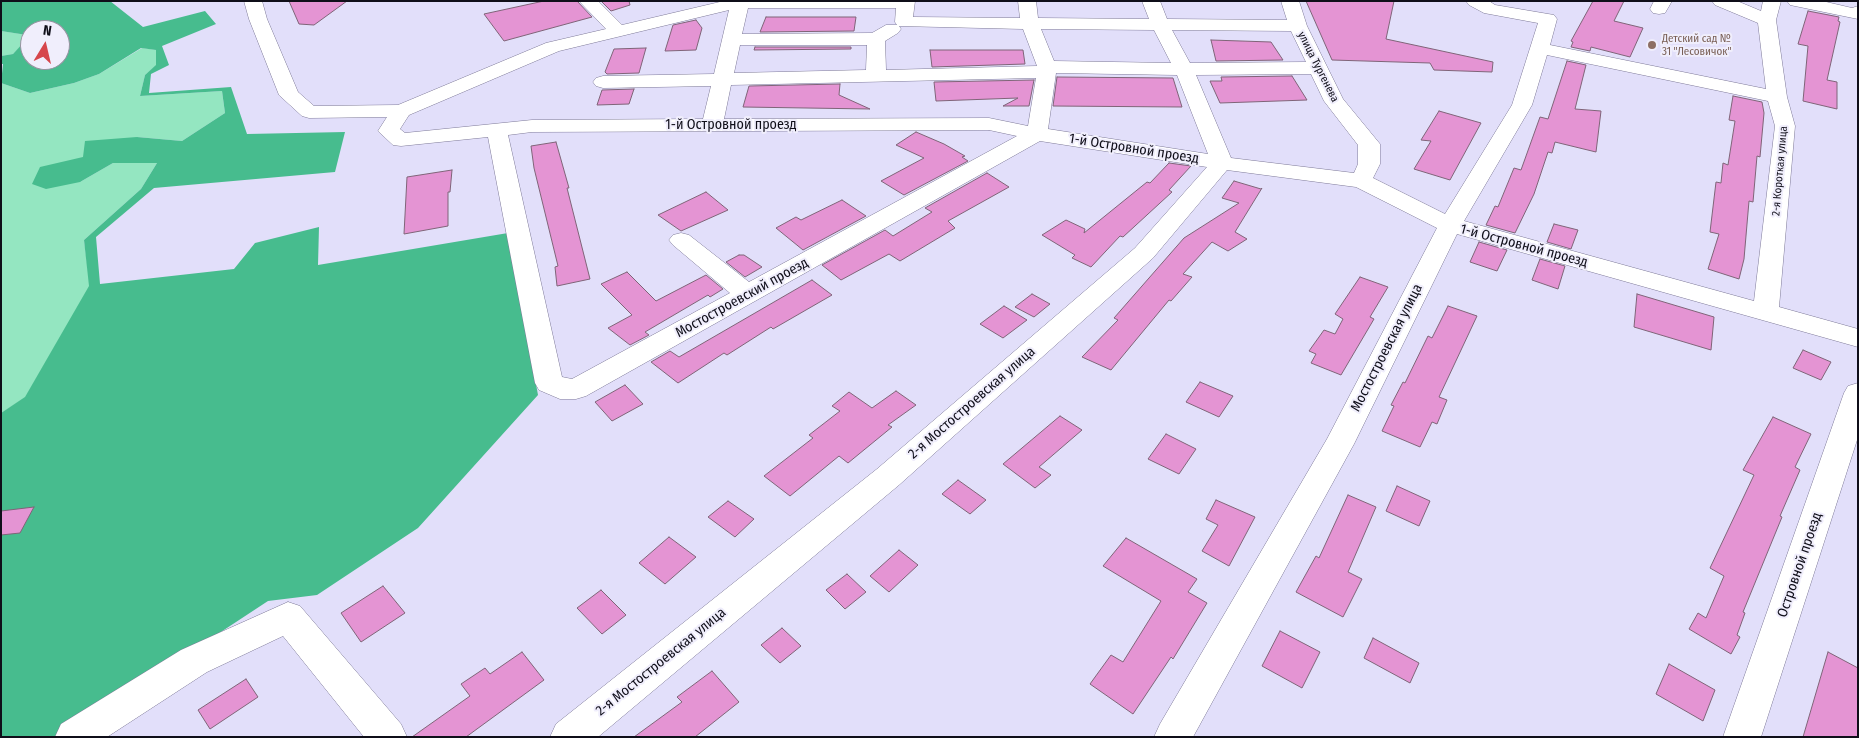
<!DOCTYPE html>
<html>
<head>
<meta charset="utf-8">
<style>
	body { margin:0 }
	#map { position:relative; width:1859px; height:738px; overflow:hidden; background:#e2dffa; font-family:"Fira Sans Condensed",sans-serif }
	canvas { display:block }
	.frame { position:absolute; inset:0; border:2px solid #0f0e19; pointer-events:none }
	.north { position:absolute; left:20px; top:20px; width:50px; height:50px; box-sizing:border-box; background:#f0eefc; border:1px solid #9694a1; border-radius:50%; rotate:9deg; font-size:14px; font-weight:700; line-height:20px; text-align:center; color:#0f0e19 }
	.north::after { content:''; display:block; margin:auto; width:18px; height:22px; background:#d6464c; clip-path:polygon(50% 0,100% 100%,50% 72%,0 100%) }
</style>
</head>
<body>
<div id="map">
<canvas width="1859" height="738"></canvas>
<div class="frame"></div>
<div class="north">N</div>
</div>
<script>
const g = document.querySelector('canvas').getContext('2d');
g.lineJoin = 'round';
function fill(path, color) { g.fillStyle = color; g.fill(path, 'evenodd'); }
const toPath = rows => new Path2D(rows.map(r => 'M' + r).join(''));
function strokePath(path, color, width, dash) { g.strokeStyle = color; g.lineWidth = width; g.lineCap = dash ? 'butt' : 'round'; g.setLineDash(dash || []); g.stroke(path); }
function drawText(font, color, halo, rows, align = 'center') {
  g.font = font + ' "Fira Sans Condensed",sans-serif'; g.lineWidth = 4; g.setLineDash([]); g.textBaseline = 'middle'; g.strokeStyle = halo; g.fillStyle = color; for (const [text, x, y, turn = 0] of rows) {
    g.save(); g.translate(x, y); g.rotate((+turn || 0) * Math.PI / 180); g.textAlign = isNaN(turn) ? turn : align; if (halo) g.strokeText(text, 0, 0); g.fillText(text, 0, 0); g.restore();
  }
}
const green = toPath([
	[1,31,28,35,25,42,13,54,1,56],
	[142,48,157,50,157,65,145,75,140,96,222,91,225,113,182,141,137,137,80,182,113,163,157,163,141,189,84,240,90,286,25,398,1,413,1,83,30,93,74,83,99,74]
]);
const forest = toPath([
	[1,1,110,1,143,27,205,11,216,24,162,46,169,65,151,74,149,93,231,87,247,134,345,132,335,172,154,188,96,237,100,284,234,269,255,243,319,227,318,265,508,233,538,395,418,528,317,595,268,601,61,737,1,737,1,413,25,397,89,286,84,240,141,189,157,163,113,163,80,182,46,189,32,184,40,167,83,157,85,141,137,137,182,141,225,113,222,91,140,96,145,75,156,65,156,50,141,48,99,74,74,83,30,93,1,83,3,64,1,64,1,56,13,54,24,42,27,35,1,31],
	[30,30,60,30,60,60,30,60]
]);
const building = toPath([
	[289,1,347,1,314,25,299,24,289,1],
	[544,1,577,1,592,17,504,41,484,14,544,1],
	[601,1,629,1,630,5,611,11,601,1],
	[1306,1,1394,1,1386,39,1493,62,1492,72,1434,70,1430,63,1332,60,1306,1],
	[1593,1,1624,1,1614,21,1643,28,1630,57,1591,47,1590,51,1571,47,1573,42,1571,41,1593,1],
	[1808,11,1839,17,1838,21,1840,22,1827,80,1837,82,1837,109,1803,101,1808,46,1798,44,1808,11],
	[766,17,856,17,854,31,760,32,766,17],
	[696,20,702,28,696,50,665,51,673,25,696,20],
	[1211,40,1271,42,1283,60,1216,61,1211,40],
	[755,47,851,47,851,49,754,50,755,47],
	[646,48,639,73,607,74,605,72,614,49,646,48],
	[930,50,1023,50,1025,64,932,67,930,50],
	[1567,61,1586,65,1575,109,1601,111,1596,152,1555,142,1552,153,1548,152,1534,194,1515,233,1486,225,1495,206,1498,207,1514,168,1521,170,1540,117,1548,119,1567,61],
	[1292,76,1307,100,1220,103,1210,81,1222,81,1221,77,1292,76],
	[1057,77,1173,78,1182,107,1053,106,1057,77],
	[1034,80,1029,106,1003,106,1018,98,936,101,934,82,1034,80],
	[840,84,839,95,870,109,743,107,749,86,840,84],
	[634,89,629,104,597,105,602,90,634,89],
	[1733,96,1762,102,1764,113,1760,157,1757,156,1753,202,1749,201,1744,259,1739,279,1708,269,1719,234,1710,232,1716,182,1721,183,1723,163,1728,165,1735,121,1729,120,1733,96],
	[1439,111,1481,123,1450,180,1414,169,1431,141,1421,140,1439,111],
	[916,132,944,144,965,156,962,157,968,161,904,195,881,181,924,158,896,145,916,132],
	[556,142,569,188,567,188,590,279,557,286,555,267,558,266,534,168,531,146,556,142],
	[1169,163,1191,166,1169,190,1172,192,1123,237,1120,236,1091,267,1072,258,1075,255,1042,235,1066,220,1085,229,1084,233,1147,182,1150,183,1169,163],
	[452,170,450,192,448,192,448,226,404,234,407,177,452,170],
	[987,173,1009,187,948,221,955,228,900,261,889,254,841,280,822,265,885,230,893,236,932,212,925,208,987,173],
	[1234,181,1261,189,1262,188,1235,232,1247,239,1228,251,1212,242,1183,274,1192,277,1171,301,1169,300,1111,370,1082,357,1118,320,1114,318,1184,238,1239,203,1222,198,1234,181],
	[706,192,728,210,681,231,658,215,706,192],
	[842,200,866,216,803,250,776,228,796,217,801,220,842,200],
	[1554,224,1578,230,1571,249,1547,242,1554,224],
	[1479,242,1507,250,1497,271,1470,262,1479,242],
	[739,255,744,255,762,267,745,277,726,262,739,255],
	[1540,259,1565,266,1558,289,1532,280,1540,259],
	[627,272,656,301,706,275,723,289,710,297,708,295,645,332,649,335,630,345,608,328,632,315,601,284,627,272],
	[1360,277,1388,287,1370,317,1374,319,1341,375,1311,363,1316,354,1309,351,1324,330,1335,334,1343,319,1335,314,1360,277],
	[812,280,832,295,773,329,771,327,727,355,724,353,678,383,651,362,670,351,679,357,812,280],
	[1032,294,1050,304,1034,317,1015,307,1032,294],
	[1637,294,1714,317,1711,350,1634,327,1637,294],
	[1004,306,1027,320,1003,338,980,324,1004,306],
	[1448,306,1477,316,1439,397,1447,400,1437,424,1432,422,1420,447,1382,431,1394,406,1391,405,1403,382,1405,383,1428,336,1432,338,1448,306],
	[1803,350,1831,362,1821,380,1793,368,1803,350],
	[1200,382,1233,396,1219,417,1186,402,1200,382],
	[625,385,643,404,612,421,595,402,625,385],
	[896,391,916,405,888,425,892,427,848,463,839,456,790,496,764,476,813,438,809,435,840,411,832,406,849,392,872,408,896,391],
	[1060,416,1082,430,1039,467,1051,475,1035,488,1003,464,1060,416],
	[1773,417,1811,434,1795,467,1800,470,1780,516,1782,517,1743,612,1745,613,1737,635,1740,637,1731,654,1689,629,1698,613,1706,618,1724,576,1710,568,1754,475,1743,470,1773,417],
	[1166,434,1196,449,1179,474,1148,459,1166,434],
	[958,480,986,500,970,514,942,494,958,480],
	[1397,486,1430,501,1419,526,1386,511,1397,486],
	[1348,495,1376,507,1348,572,1362,579,1343,617,1296,592,1316,556,1319,558,1348,495],
	[1216,500,1255,517,1229,566,1202,551,1218,525,1206,519,1216,500],
	[728,501,754,519,735,537,708,517,728,501],
	[34,507,20,533,1,535,1,511,34,507],
	[669,537,696,557,665,584,639,563,669,537],
	[1126,538,1197,579,1188,592,1207,603,1173,659,1171,657,1133,714,1090,684,1111,655,1123,662,1161,601,1103,566,1126,538],
	[899,550,918,565,889,592,870,576,899,550],
	[847,574,866,592,845,609,826,590,847,574],
	[383,586,405,613,361,642,341,613,383,586],
	[601,590,626,615,602,634,577,608,601,590],
	[782,628,801,646,780,663,761,645,782,628],
	[1280,631,1320,652,1302,688,1262,666,1280,631],
	[1373,638,1419,663,1410,683,1364,658,1373,638],
	[522,652,544,680,466,737,412,737,470,696,461,684,485,668,490,674,522,652],
	[1828,652,1858,668,1858,737,1803,737,1828,652],
	[1669,664,1715,690,1703,721,1656,694,1669,664],
	[712,671,739,702,695,737,634,737,682,702,677,697,712,671],
	[246,679,258,697,210,729,198,710,246,679]
]);
const minor = toPath([
	[244,1,262,1,267,19,298,92,314,106,398,105,546,43,606,29,579,1,598,1,622,25,724,1,915,1,913,17,1020,18,1018,1,1036,1,1038,18,1149,19,1142,1,1160,1,1167,19,1287,20,1281,1,1299,1,1307,26,1343,99,1380,144,1380,164,1373,178,1445,214,1512,105,1538,23,1484,13,1469,5,1466,1,1489,1,1495,5,1554,15,1557,19,1550,45,1766,89,1758,23,1715,5,1712,1,1737,1,1761,11,1763,1,1781,1,1776,20,1787,97,1795,126,1779,307,1858,329,1858,347,1457,234,1354,444,1193,737,1154,737,1160,724,1327,439,1437,228,1356,187,1227,170,1153,258,899,485,598,737,550,737,556,724,877,469,1135,248,1207,167,1040,141,586,396,576,399,560,399,539,390,535,383,488,137,401,146,393,145,378,131,387,117,309,118,302,116,279,95,249,19,244,1],
	[748,8,896,8,895,22,897,25,886,25,872,33,742,34,748,8],
	[729,10,714,74,603,76,596,78,593,82,596,86,603,88,711,86,703,119,532,120,405,133,400,129,409,115,559,51,729,10],
	[899,26,1023,29,1037,66,886,70,885,41,898,33,901,29,899,26],
	[1041,29,1154,30,1171,63,1054,61,1041,29],
	[1172,30,1291,31,1306,62,1190,63,1172,30],
	[740,45,867,45,866,70,734,73,740,45],
	[1547,55,1768,101,1775,126,1754,301,1464,221,1532,105,1547,55],
	[1056,73,1177,75,1208,154,1048,129,1056,73],
	[1311,74,1324,101,1358,145,1358,164,1354,173,1231,158,1196,75,1311,74],
	[1036,78,1028,126,989,118,724,119,731,85,1036,78],
	[989,130,1017,136,749,282,689,235,681,233,673,235,669,240,673,245,730,293,572,379,562,377,508,135,532,132,989,130],
	[1654,1,1672,1,1665,13,1659,14,1653,13,1650,9,1654,1],
	[1787,1,1822,1,1852,8,1858,6,1858,19,1790,5,1787,1],
	[1858,383,1858,437,1761,737,1723,737,1844,393,1848,386,1858,383],
	[288,602,300,606,401,724,407,737,364,737,283,636,207,672,107,737,55,737,61,724,181,650,288,602]
]);
const markers = [
	[1652,45,5,"#8d6e63"]
];
const farEducationnames = [
	["Детский сад №",1662,39],
	["31 \"Лесовичок\"",1662,52]
];
const farStreetnames = [
	["улица Тургенева",1318,67,63],
	["2-я Короткая улица",1780,171,-85]
];
const streetNames = [
	["1-й Островной проезд",731,125],
	["1-й Островной проезд",1134,149,9],
	["1-й Островной проезд",1524,246,15],
	["Мостостроевский проезд",742,298,-29],
	["Мостостроевская улица",1387,348,-63],
	["2-я Мостостроевская улица",972,403,-41],
	["Островной проезд",1800,565,-71],
	["2-я Мостостроевская улица",661,662,-39]
];
fill(green, '#94e6c1');
fill(forest, '#47bc8e');
fill(building, '#e494d3');
strokePath(building, '#7f6478', 1);
strokePath(minor, '#7e7a98', 1);
fill(minor, '#fff');
for (const [x, y, r, color] of markers) { const dot = new Path2D(); dot.arc(x, y, r, 0, 2 * Math.PI); g.fillStyle = color; g.fill(dot); strokePath(dot, '#f0eefc', 2); }
drawText('11px', '#785e54', '#f0eefc', farEducationnames, 'left');
drawText('11px', '#0f0e19', '#f0eefc', farStreetnames);
drawText('14px', '#0f0e19', '#f0eefc', streetNames);
</script>
</body>
</html>
